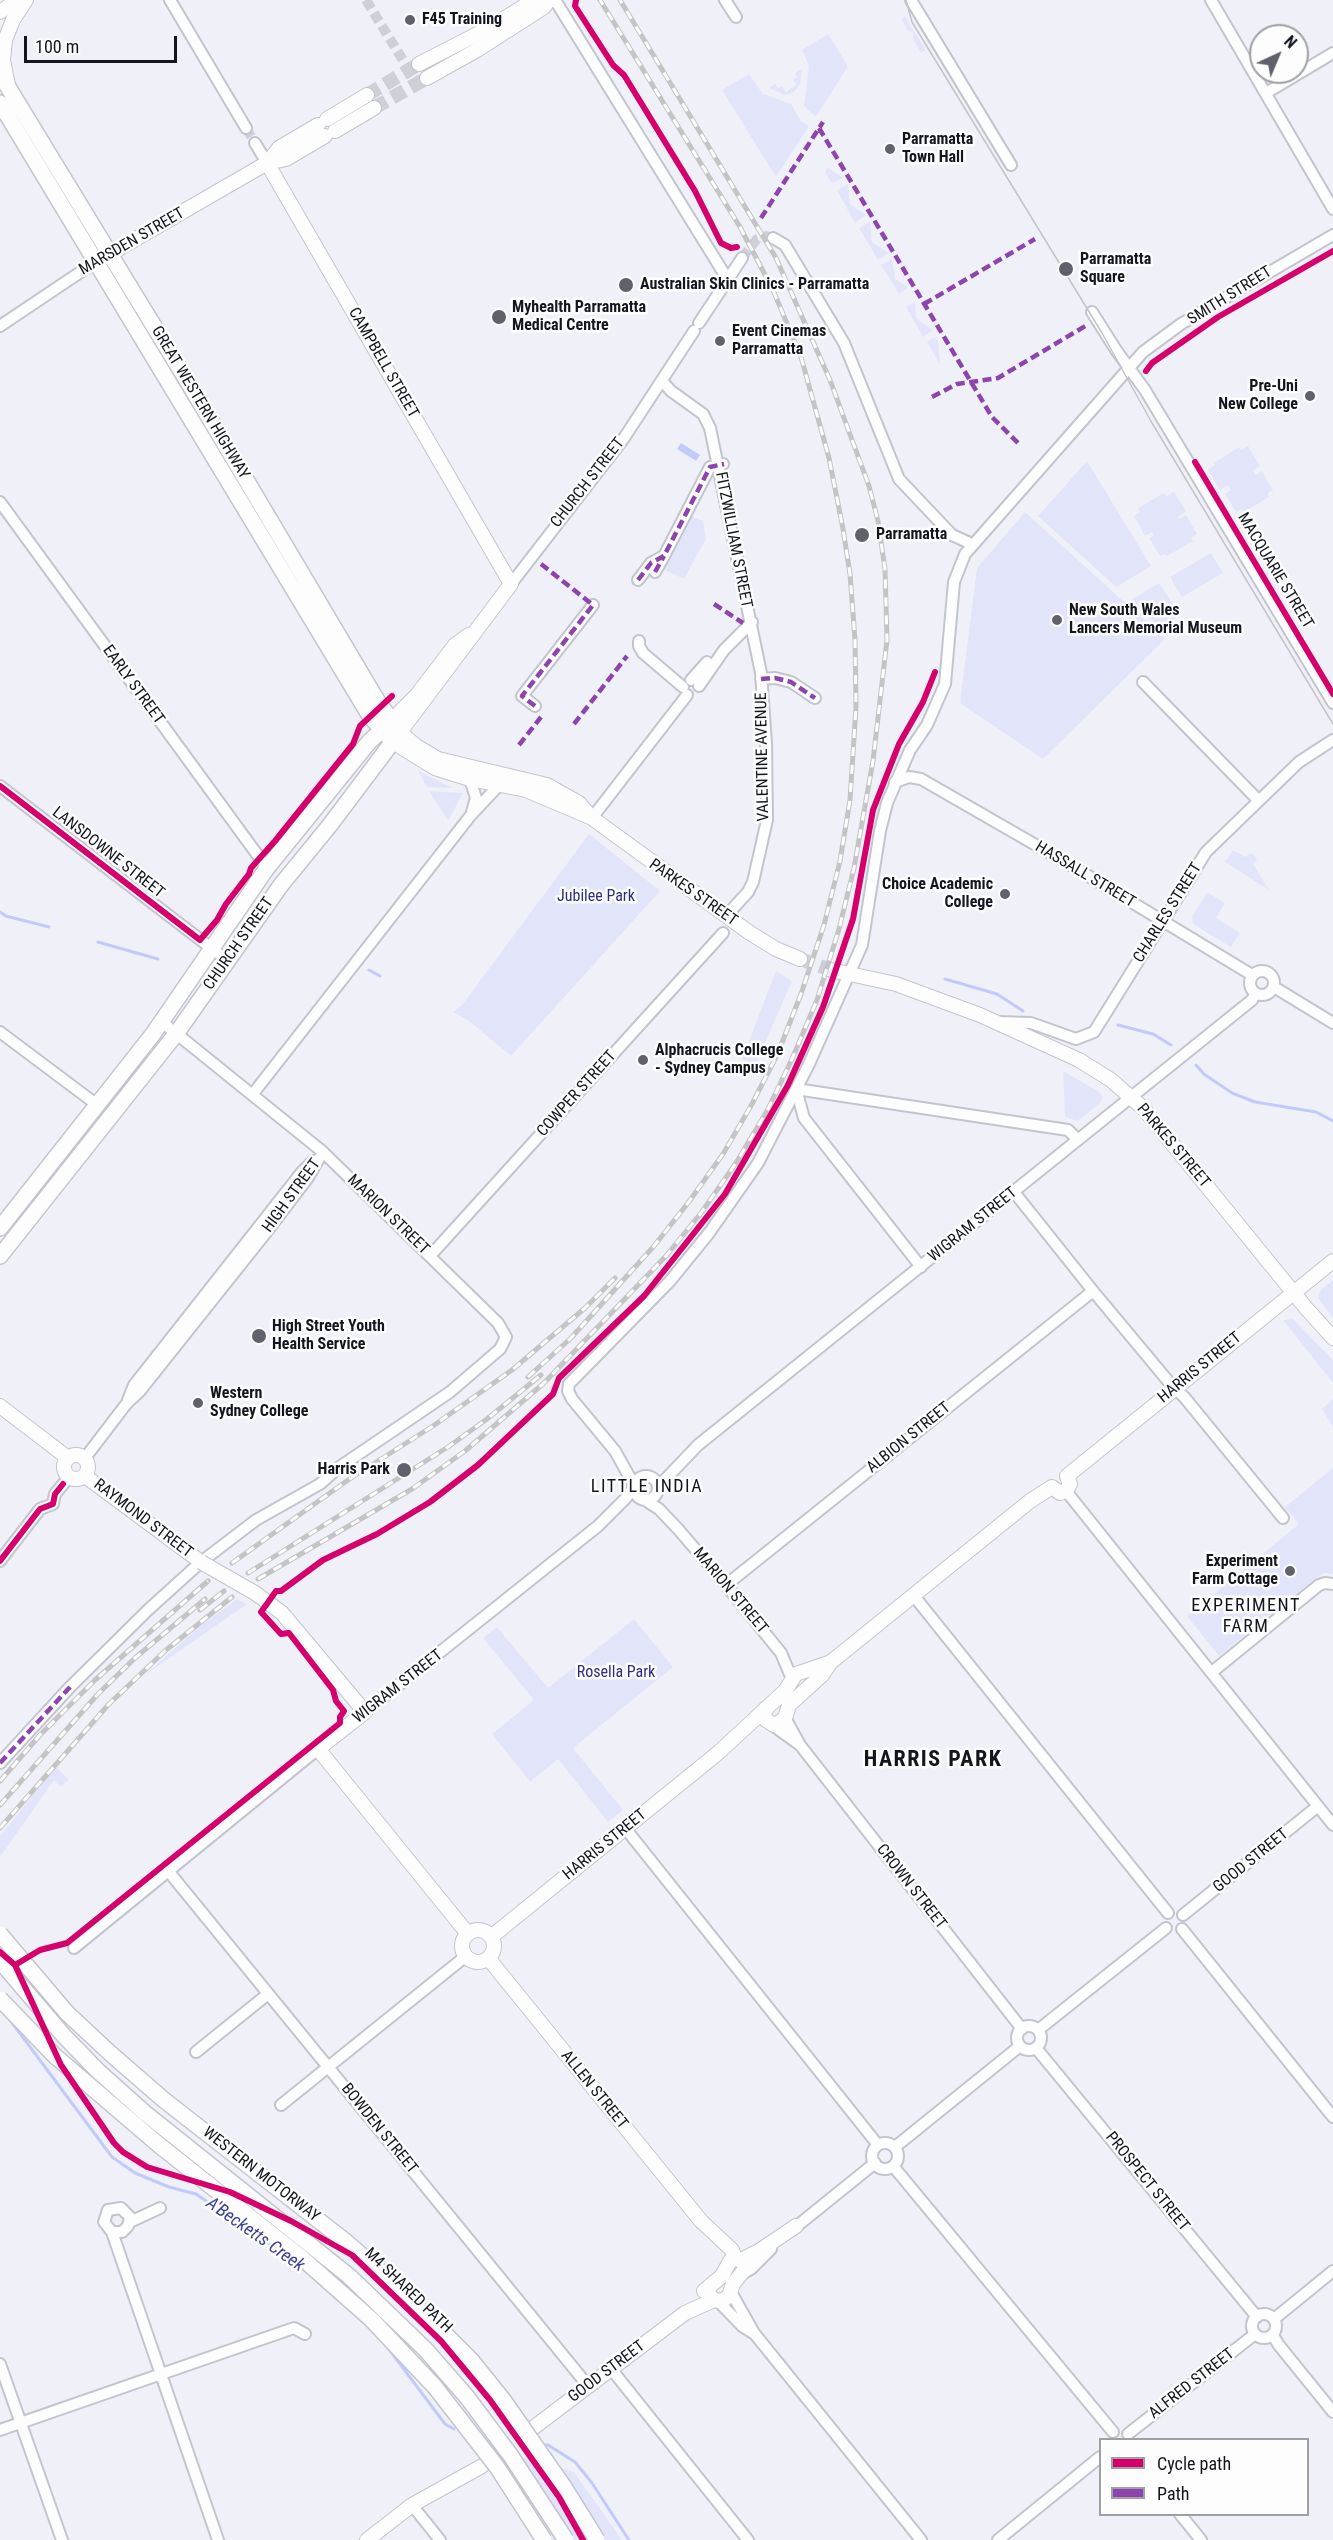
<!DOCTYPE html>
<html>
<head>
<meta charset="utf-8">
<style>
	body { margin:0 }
	#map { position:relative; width:1333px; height:2540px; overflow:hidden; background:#f0f1f8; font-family:"Roboto Condensed",sans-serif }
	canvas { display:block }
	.legend { position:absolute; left:1099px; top:2438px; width:210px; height:78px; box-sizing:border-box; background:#fdfdfd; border:2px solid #9fa0a4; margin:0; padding:8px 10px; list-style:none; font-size:18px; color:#13151f }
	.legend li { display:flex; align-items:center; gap:12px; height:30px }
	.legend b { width:30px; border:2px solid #9fa0a4 }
	.north { position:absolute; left:1249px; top:24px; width:60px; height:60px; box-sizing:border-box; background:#fdfdfd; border:2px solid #9fa0a4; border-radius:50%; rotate:44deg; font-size:16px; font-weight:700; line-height:24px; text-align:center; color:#13151f }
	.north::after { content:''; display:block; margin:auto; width:21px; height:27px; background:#60626b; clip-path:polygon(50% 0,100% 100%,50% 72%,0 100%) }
	.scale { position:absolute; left:24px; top:36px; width:153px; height:27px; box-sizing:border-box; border:3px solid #13151f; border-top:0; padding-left:8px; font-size:18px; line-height:21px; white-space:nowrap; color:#13151f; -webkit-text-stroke:4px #fdfdfd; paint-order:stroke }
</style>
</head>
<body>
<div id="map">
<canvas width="1333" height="2540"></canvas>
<ul class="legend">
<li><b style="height:8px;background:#d6006c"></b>Cycle path</li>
<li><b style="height:8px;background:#8e44ad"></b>Path</li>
</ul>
<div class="north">N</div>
<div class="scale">100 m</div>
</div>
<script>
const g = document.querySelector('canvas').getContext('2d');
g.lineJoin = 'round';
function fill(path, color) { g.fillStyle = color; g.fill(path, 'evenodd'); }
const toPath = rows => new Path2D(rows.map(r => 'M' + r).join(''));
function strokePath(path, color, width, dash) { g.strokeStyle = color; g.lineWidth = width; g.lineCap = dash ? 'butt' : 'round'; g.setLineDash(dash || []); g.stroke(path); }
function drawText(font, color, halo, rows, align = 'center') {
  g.font = font + ' "Roboto Condensed",sans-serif'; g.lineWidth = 5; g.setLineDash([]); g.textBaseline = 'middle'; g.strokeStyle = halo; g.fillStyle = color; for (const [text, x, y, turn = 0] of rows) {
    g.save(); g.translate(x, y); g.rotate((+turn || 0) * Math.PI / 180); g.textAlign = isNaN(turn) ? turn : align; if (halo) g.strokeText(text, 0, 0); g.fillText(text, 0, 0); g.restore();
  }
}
const green = toPath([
	[905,17,926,50,921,53,913,38,913,33,908,31,901,19],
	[828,34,848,66,816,117,804,106,809,66,802,50],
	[802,69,800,84,794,92,785,95,769,88,775,84,778,88,782,86,786,92,796,85,793,80,797,77,795,73],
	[749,74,763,94,791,104,801,121,809,126,776,177,722,90],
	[827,167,843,178,832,183,825,172],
	[848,184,850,204,866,215,855,223,837,190],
	[870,222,872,242,889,253,878,260,859,228],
	[892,259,895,279,908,287,899,294,881,265],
	[915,302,916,318,933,330,923,337,906,307],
	[935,337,938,341,940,365,927,342],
	[1248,446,1260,466,1253,470,1256,475,1262,471,1273,490,1268,493,1269,497,1244,512,1242,509,1236,512,1225,494,1231,490,1228,485,1220,490,1208,470,1215,465,1214,463,1239,447,1241,450],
	[1087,461,1151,566,1116,587,1038,516],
	[1174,492,1186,511,1178,517,1180,519,1186,515,1197,534,1191,538,1193,541,1167,556,1165,554,1160,556,1149,538,1154,535,1152,532,1145,536,1134,516,1140,512,1138,508,1164,493,1167,496],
	[1025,512,1165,639,1043,759,960,703,977,568],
	[692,516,703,521,706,539,684,579,663,569],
	[1211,553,1223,573,1182,597,1170,577],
	[1159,583,1179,614,1164,631,1131,600],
	[418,771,453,788,427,787],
	[429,791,463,793,448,821],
	[589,834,660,891,511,1056,469,1021,453,1012,462,1005],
	[1233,850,1245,857,1252,853,1257,860,1253,864,1269,890,1225,862],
	[1207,892,1225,903,1216,918,1240,933,1231,947,1193,924,1192,917],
	[776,971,792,981,755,1066,742,1059],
	[1063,1071,1099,1092,1103,1097,1100,1103,1078,1121,1065,1117],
	[1333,1280,1333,1318,1318,1298,1321,1290],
	[1293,1319,1333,1360,1333,1383,1283,1320],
	[1333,1399,1333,1427,1322,1409],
	[1333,1468,1333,1574,1324,1573,1317,1577,1219,1656,1187,1616,1299,1524,1285,1507],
	[237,1599,247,1604,145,1675,200,1626],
	[634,1619,673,1667,573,1748,623,1810,608,1822,558,1759,530,1782,492,1734,534,1700,483,1638,497,1627,548,1688],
	[56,1767,69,1780,60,1787,54,1780,0,1857,0,1836],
	[526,2458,574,2472,622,2540,533,2540,497,2478]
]);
const water = toPath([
	[681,443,700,455,696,461,677,449]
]);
const stream = toPath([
	[0,912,6,916,49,927],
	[98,942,158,959],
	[369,970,380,976],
	[945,979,997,994,1023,1011],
	[1118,1025,1153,1034,1171,1045],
	[1196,1065,1204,1074,1232,1093,1255,1102,1316,1112,1333,1121],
	[10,2020,112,2157,135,2173,169,2187,196,2194,287,2256],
	[385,2344,445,2424,454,2429],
	[541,2445,548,2445,575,2462,592,2483,629,2540]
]);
const minorTunnel = toPath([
	[366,0,409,70],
	[246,128,255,143],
	[742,258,757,239,766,236,773,238]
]);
const majorTunnel = toPath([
	[367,95,419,64],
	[374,108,427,78],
	[800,959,831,970],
	[483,2465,529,2431]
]);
const minor = toPath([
	[170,0,246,128],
	[555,0,728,280],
	[725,0,736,17],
	[911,0,1011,165],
	[1211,0,1333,209],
	[1266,93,1333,53],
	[255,143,267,163],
	[773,238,785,245,844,343,899,479,952,535,972,544],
	[1092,312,1116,350,1145,390,1333,703],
	[699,323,742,258],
	[0,326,97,261],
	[662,381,671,391,703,414,710,428,761,673,766,743,767,820,753,882,748,892,726,916],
	[0,502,267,868],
	[655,572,664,556],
	[638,580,651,563,664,556,710,467,723,464],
	[511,584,624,438,694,331],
	[639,641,639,646,643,653,683,687],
	[761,679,775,678,791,682,815,698],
	[691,680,707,662],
	[1143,682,1258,800],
	[699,686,724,650,752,622],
	[535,706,522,696,593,605],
	[470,779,476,798,472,812],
	[895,782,909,777,921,779,1067,863,1252,975],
	[0,786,228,961],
	[592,818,687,695],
	'1250 983a12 12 0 1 1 24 0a12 12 0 1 1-24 0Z',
	[1274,987,1333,1023],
	[998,1022,1031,1023,1076,1039,1094,1032,1206,852,1299,762,1333,740],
	[0,1032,96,1104],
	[796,1089,1068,1130,1078,1140],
	[796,1089,804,1118,921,1267],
	[252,1095,471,815,500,784],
	[1014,1192,1093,1291,1168,1381,1185,1398,1283,1518],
	[430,1256,723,933],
	[128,1400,134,1385,301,1173,313,1161],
	[85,1458,127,1403,140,1391,265,1234,307,1179,323,1152],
	'634 1488a12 12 0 1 1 24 0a12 12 0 1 1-24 0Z',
	[634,1485,615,1451,572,1399,568,1391,569,1384,670,1281,709,1233,758,1163,809,1064,862,945,880,831,887,803,910,750,927,725,945,684,954,582,965,554,1143,352,1181,324,1333,235],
	[658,1487,698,1445,1252,1000,1256,993],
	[1066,1491,1333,1825],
	[645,1500,659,1509,678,1529,726,1585,781,1653,792,1679],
	[0,1561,40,1509,53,1504,55,1494,69,1477],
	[726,1585,1093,1291],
	[914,1596,1168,1913],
	[1212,1672,1319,1585,1325,1583,1333,1584],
	[365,1712,598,1526,626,1498,634,1487],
	[785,1718,800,1745,1022,2029],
	[771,1724,800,1745],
	[0,1763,70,1687,149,1609,201,1562,256,1520,320,1484,338,1468,450,1392,500,1349,506,1337,498,1323,323,1152,162,1022],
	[625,1828,878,2145],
	[169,1872,589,2387],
	[1183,1915,1318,1806],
	[1182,1929,1333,2117],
	[74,1948,318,1749],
	'1017 2038a12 12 0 1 1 24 0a12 12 0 1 1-24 0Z',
	[1038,2030,1166,1928],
	[1036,2048,1257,2317],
	[196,2052,268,1994],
	[281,2105,466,1956],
	'872 2156a13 13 0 1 1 26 0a13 13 0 1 1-26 0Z',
	[895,2147,1020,2046],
	[893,2166,1113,2432],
	[130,2222,160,2208],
	[792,2230,875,2163],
	[112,2232,122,2232,128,2226,130,2217,121,2208,108,2210,104,2222,112,2232,218,2540],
	[742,2274,751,2269,771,2249],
	[731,2292,754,2333,921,2540],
	[718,2301,742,2326,753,2333],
	'1252 2326a12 12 0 1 1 24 0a12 12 0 1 1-24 0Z',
	[1274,2319,1333,2271],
	[1273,2335,1278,2344,1333,2412],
	[0,2364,62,2540],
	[612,2370,748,2540],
	[0,2430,294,2328,305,2334],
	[1128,2434,1255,2334],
	[412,2505,440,2540],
	[1180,2514,1201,2540],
	[998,2540,1100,2457]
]);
const major = toPath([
	[0,12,18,0],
	[419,64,489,28,534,0],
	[427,78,477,50,544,7,549,0],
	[8,85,3,60,5,40,13,20,26,0],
	[327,119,367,95],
	[335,131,374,108],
	[267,163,511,584,400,732,416,746,438,759,547,785,579,803,592,818],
	[267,163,279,148,318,125],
	[101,259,267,163,286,159,325,136],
	[391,721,416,696,455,645,469,635],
	[393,742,435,768,470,779,526,790,592,818,750,933,776,949,800,959],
	[831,970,896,984,980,1015,1079,1060,1111,1080,1144,1109,1306,1308,1333,1338],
	[0,1406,68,1458],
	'64 1467a12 12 0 1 1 24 0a12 12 0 1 1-24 0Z',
	[85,1476,201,1562],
	[1067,1476,1333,1261],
	[1052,1487,1060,1493,1066,1491,1070,1484,1067,1476],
	[255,1593,282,1613,365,1712,318,1749,468,1934],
	[766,1708,764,1714,766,1720,774,1725,780,1722,785,1718,789,1705,822,1675,831,1662,1030,1501,1052,1487],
	'462 1946a16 16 0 1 1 32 0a16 16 0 1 1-32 0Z',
	[491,1937,718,1753,785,1691,796,1674,831,1662],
	[488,1958,701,2221,732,2250,735,2258],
	[741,2260,759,2251,796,2226],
	[710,2286,708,2294,714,2300,722,2301,729,2296,733,2284,745,2269,743,2262,735,2258],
	[704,2291,722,2276,730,2261,735,2258],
	[529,2431,685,2313,714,2300],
	[367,2540,412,2505,482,2466]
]);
const highway = toPath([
	[0,74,191,387,378,702,400,732,330,825,281,885,176,1034,0,1256],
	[0,103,370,716,393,742],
	[0,1228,153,1034,267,868,369,742,387,725]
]);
const tram = toPath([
	[906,0,912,22,1102,333,1152,423,1333,724]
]);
const rail = toPath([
	[528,1377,571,1338,654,1246,688,1203,723,1154,752,1104,778,1053,801,994,824,925,840,861,850,800,856,707,855,640,850,574,843,529,829,458,801,357,773,290,740,227,600,0],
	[232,1563,348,1480,433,1426,512,1370,585,1308,615,1278],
	[248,1573,448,1447,487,1419,541,1375],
	[258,1579,412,1489,465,1451,544,1383,666,1256,701,1213,736,1163,767,1111,792,1059,817,1000,839,929,854,868,873,761,887,640,885,569,878,521,869,486,830,380,776,258,620,0],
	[200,1610,224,1591],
	[0,1781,40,1735,95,1680,208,1581],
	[0,1805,98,1694,135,1658,205,1599],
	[0,1828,109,1704,166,1650,232,1597]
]);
const majorBridge = toPath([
	[201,1562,255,1593]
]);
const highwayBridge = toPath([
	[0,1934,67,2013,111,2054,164,2100,345,2241,388,2278,437,2326,471,2360,504,2401,564,2487,597,2540],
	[0,1961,64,2036,98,2071,145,2113,349,2276,425,2349,467,2397,511,2456,566,2540],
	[0,1999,55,2056,159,2145,303,2259,372,2320,435,2387,497,2467,544,2540]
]);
const quiet = toPath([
	[819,128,992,417,1018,443],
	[761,218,823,122],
	[924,304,1035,239],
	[932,397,957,384,998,378,1087,325],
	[655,572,664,556],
	[638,580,651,563,664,556,710,467,724,464],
	[714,604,743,623],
	[761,679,775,678,791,682,815,698],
	[535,706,522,696,593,605,541,564],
	[574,724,627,656],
	[519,745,541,717],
	[0,1763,70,1687]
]);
const cycleway = toPath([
	[576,0,575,6,613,65,624,75,695,191,721,243,731,248,737,247],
	[1146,371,1152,363,1218,317,1333,251],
	[1195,462,1333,694],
	[0,786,200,940,217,920,226,904,249,874,251,868,275,841,353,744,360,726,392,696],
	[0,1561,40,1509,53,1504,55,1494,63,1484],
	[0,1952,15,1965,61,2065,114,2143,123,2152,147,2167,230,2192,291,2221,352,2255,441,2341,490,2400,559,2497,583,2540],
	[15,1965,40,1950,67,1943,340,1723,340,1717,344,1711,336,1701,333,1690,289,1633,281,1634,261,1612,269,1601,276,1591,281,1591,323,1560,377,1534,430,1502,478,1465,553,1394,559,1378,644,1296,725,1194,788,1085,823,1007,853,919,873,810,899,744,923,702,935,672]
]);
const markers = [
	[410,20,6,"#60626b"],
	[890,149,6,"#60626b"],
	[1066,269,8,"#60626b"],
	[626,285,8,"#60626b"],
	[499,317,8,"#60626b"],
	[720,341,6,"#60626b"],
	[1310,396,6,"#60626b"],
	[862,535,8,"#60626b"],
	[1057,620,6,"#60626b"],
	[1005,894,6,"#60626b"],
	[643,1060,6,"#60626b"],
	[259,1336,8,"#60626b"],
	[198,1403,6,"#60626b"],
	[404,1470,8,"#60626b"],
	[1290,1571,6,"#60626b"]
];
const poiNames = [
	["F45 Training",422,20],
	["Parramatta",902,140],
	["Town Hall",902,158],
	["Parramatta",1080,260],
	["Square",1080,278],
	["Australian Skin Clinics - Parramatta",640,285],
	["Myhealth Parramatta",512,308],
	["Medical Centre",512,326],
	["Event Cinemas",732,332],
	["Parramatta",732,350],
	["Pre-Uni",1298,387,"right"],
	["New College",1298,405,"right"],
	["Parramatta",876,535],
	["New South Wales",1069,611],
	["Lancers Memorial Museum",1069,629],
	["Choice Academic",993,885,"right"],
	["College",993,903,"right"],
	["Alphacrucis College",655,1051],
	["- Sydney Campus",655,1069],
	["High Street Youth",272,1327],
	["Health Service",272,1345],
	["Western",210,1394],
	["Sydney College",210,1412],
	["Harris Park",390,1470,"right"],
	["Experiment",1278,1562,"right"],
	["Farm Cottage",1278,1580,"right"]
];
const streetNames = [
	["MARSDEN STREET",132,242,-30],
	["SMITH STREET",1230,296,-32],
	["CAMPBELL STREET",383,363,60],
	["GREAT WESTERN HIGHWAY",200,403,59],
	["CHURCH STREET",588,483,-52],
	["FITZWILLIAM STREET",733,540,79],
	["MACQUARIE STREET",1275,571,59],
	["EARLY STREET",133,685,54],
	["VALENTINE AVENUE",763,757,-91],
	["LANSDOWNE STREET",108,853,38],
	["HASSALL STREET",1085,875,31],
	["PARKES STREET",693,893,35],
	["CHARLES STREET",1168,913,-58],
	["CHURCH STREET",239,944,-55],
	["COWPER STREET",577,1094,-48],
	["PARKES STREET",1173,1146,50],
	["HIGH STREET",292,1196,-54],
	["MARION STREET",388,1215,44],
	["WIGRAM STREET",973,1225,-39],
	["HARRIS STREET",1200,1368,-39],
	["ALBION STREET",909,1438,-39],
	["RAYMOND STREET",143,1519,37],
	["MARION STREET",730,1591,50],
	["WIGRAM STREET",398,1687,-38],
	["HARRIS STREET",605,1845,-39],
	["GOOD STREET",1251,1861,-39],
	["CROWN STREET",911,1887,52],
	["ALLEN STREET",594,2090,51],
	["BOWDEN STREET",379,2129,51],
	["WESTERN MOTORWAY",261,2175,38],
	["PROSPECT STREET",1147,2182,51],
	["M4 SHARED PATH",408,2291,44],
	["GOOD STREET",607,2372,-37],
	["ALFRED STREET",1192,2384,-38]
];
const parkNames = [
	["Jubilee Park",596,897],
	["Rosella Park",616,1673]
];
const neighbourhoodNames = [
	["LITTLE INDIA",647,1487],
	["EXPERIMENT",1246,1606],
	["FARM",1246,1627]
];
const waterNames = [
	["A'Becketts Creek",255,2235,35]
];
const districtNames = [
	["HARRIS PARK",933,1760]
];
fill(green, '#e2e5f9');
fill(water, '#c2cafa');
strokePath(stream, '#c2cafa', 3);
strokePath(minorTunnel, '#cfd0d7', 10, [10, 5]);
strokePath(majorTunnel, '#cfd0d7', 14, [14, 7]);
strokePath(minor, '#c3c5ce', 14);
strokePath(major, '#c3c5ce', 16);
strokePath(highway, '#c3c5ce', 18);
strokePath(minor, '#fdfdfe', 10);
strokePath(major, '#fdfdfe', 14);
strokePath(highway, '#fdfdfe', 15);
strokePath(tram, '#c4c4c6', 1.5);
strokePath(rail, '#c4c4c6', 5);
strokePath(rail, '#fdfdfd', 3, [9]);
strokePath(majorBridge, '#c3c5ce', 16, []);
strokePath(highwayBridge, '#c3c5ce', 18, []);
strokePath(majorBridge, '#fdfdfe', 14);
strokePath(highwayBridge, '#fdfdfe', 15);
strokePath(quiet, '#8e44ad', 4.5, [9, 4.5]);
strokePath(cycleway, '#d6006c', 6);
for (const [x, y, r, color] of markers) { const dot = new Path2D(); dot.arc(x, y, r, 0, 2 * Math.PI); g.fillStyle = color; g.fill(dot); strokePath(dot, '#fdfdfd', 2); }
drawText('bold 16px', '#13151f', '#fdfdfd', poiNames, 'left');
drawText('16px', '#13151f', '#fdfdfd', streetNames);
drawText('16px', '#2d2b86', '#fdfdfd', parkNames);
g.letterSpacing = '1.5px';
drawText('18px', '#13151f', '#fdfdfd', neighbourhoodNames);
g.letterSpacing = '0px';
drawText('italic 18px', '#3c3f9a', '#fdfdfd', waterNames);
g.letterSpacing = '1.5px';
drawText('bold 22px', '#13151f', '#fdfdfd', districtNames);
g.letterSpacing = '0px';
</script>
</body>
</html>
